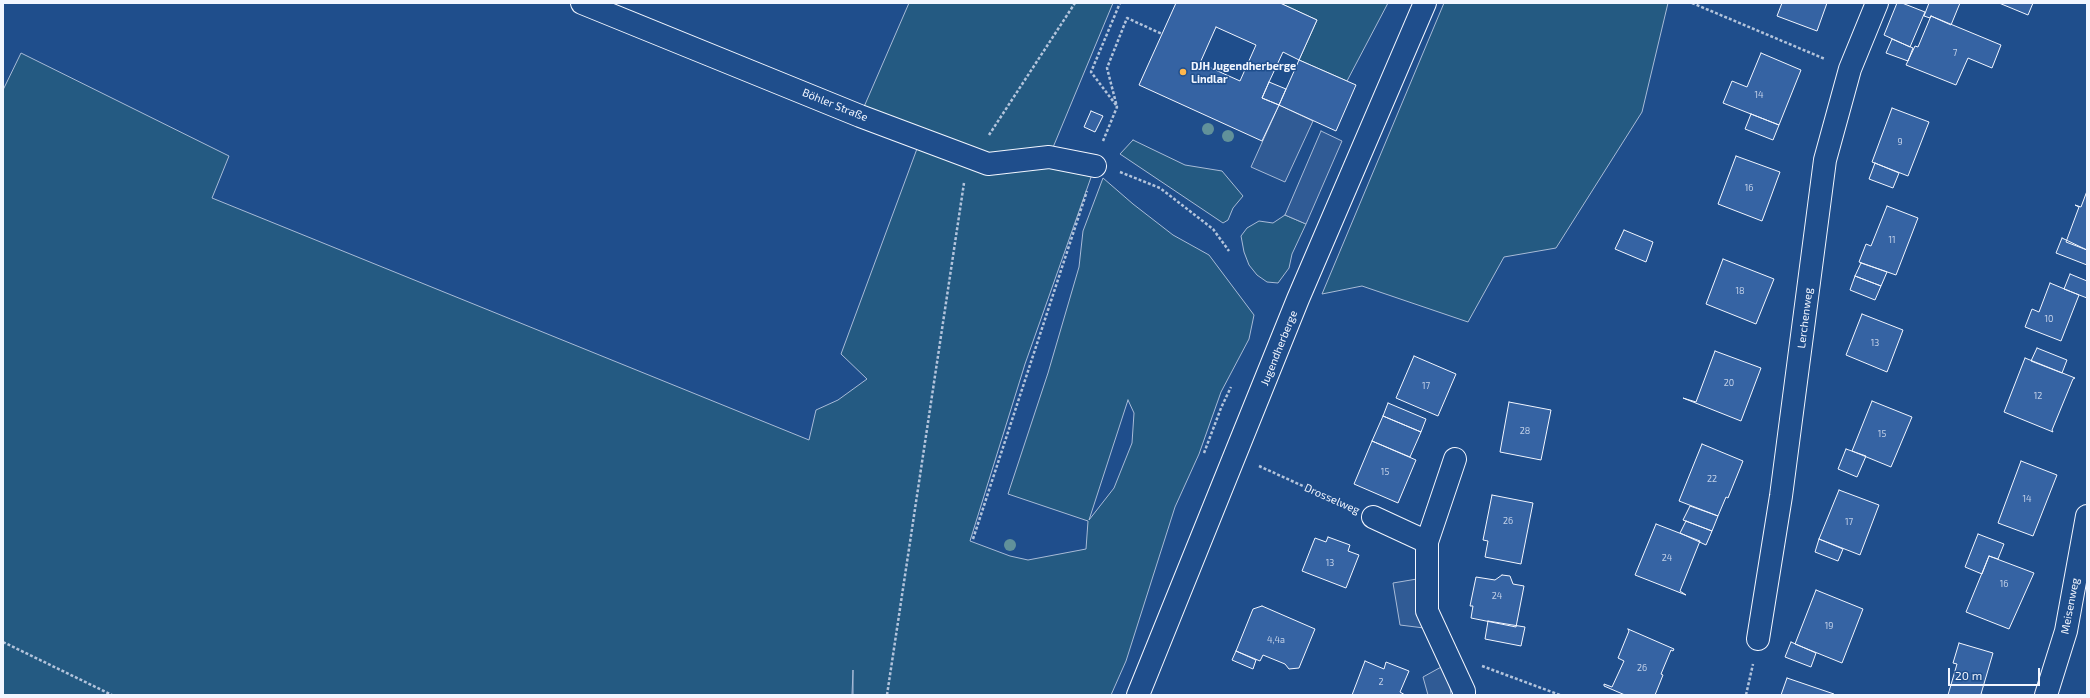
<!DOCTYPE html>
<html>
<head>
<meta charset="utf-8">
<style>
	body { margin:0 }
	#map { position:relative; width:2090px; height:698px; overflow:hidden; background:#1f4e8c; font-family:"Exo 2",sans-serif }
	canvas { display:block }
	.frame { position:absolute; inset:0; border:4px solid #f2f6ff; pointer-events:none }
	.scale { position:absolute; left:1948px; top:668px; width:92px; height:18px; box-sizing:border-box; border:2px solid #f2f6ff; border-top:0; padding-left:5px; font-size:12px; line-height:14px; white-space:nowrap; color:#f2f6ff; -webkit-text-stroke:3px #1f4e8c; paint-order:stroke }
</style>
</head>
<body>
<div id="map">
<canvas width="2090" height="698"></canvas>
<div class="frame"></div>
<div class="scale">20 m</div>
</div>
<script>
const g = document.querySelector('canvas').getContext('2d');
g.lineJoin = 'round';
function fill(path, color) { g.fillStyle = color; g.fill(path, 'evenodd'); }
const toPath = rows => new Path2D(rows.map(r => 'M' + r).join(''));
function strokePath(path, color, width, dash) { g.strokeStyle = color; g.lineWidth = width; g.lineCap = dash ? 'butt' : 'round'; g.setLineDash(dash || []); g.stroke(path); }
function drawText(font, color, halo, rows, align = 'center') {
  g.font = font + ' "Exo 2",sans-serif'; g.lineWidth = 3; g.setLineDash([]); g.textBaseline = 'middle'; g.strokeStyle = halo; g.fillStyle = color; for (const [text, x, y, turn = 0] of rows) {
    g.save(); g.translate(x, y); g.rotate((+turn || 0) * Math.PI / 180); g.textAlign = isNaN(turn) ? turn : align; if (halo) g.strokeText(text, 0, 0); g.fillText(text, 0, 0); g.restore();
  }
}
const green = toPath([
	[909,3,1113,3,1049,157,1095,166,1025,364,970,541,1010,556,1028,560,1086,549,1088,521,1008,494,1048,373,1079,267,1083,231,1103,178,1133,204,1173,235,1209,255,1254,315,1249,339,1221,392,1199,454,1175,507,1126,661,1111,695,853,695,853,670,852,695,3,695,3,90,21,53,229,156,212,198,809,440,816,410,838,400,867,379,841,354,918,146,860,116,909,3],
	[1128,400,1134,413,1132,443,1114,488,1089,520,1128,400],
	[1280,3,1388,3,1347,81,1299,60,1317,20,1280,3],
	[1444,3,1668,3,1642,112,1556,248,1504,257,1468,322,1362,286,1322,294,1444,3],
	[1133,140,1185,165,1222,171,1243,196,1233,208,1228,220,1223,223,1120,154,1133,140],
	[1285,215,1306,224,1292,254,1289,268,1278,283,1267,282,1257,275,1249,265,1244,252,1241,236,1247,228,1259,221,1273,223,1285,215]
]);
const parking = toPath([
	[1279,105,1313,121,1285,182,1251,167,1279,105],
	[1321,131,1342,141,1306,224,1285,215,1321,131],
	[1417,579,1424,628,1400,625,1393,583,1417,579],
	[1443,666,1450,685,1451,695,1428,695,1423,677,1443,666]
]);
const building = toPath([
	[1176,3,1280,3,1317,20,1299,60,1283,52,1269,82,1262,98,1279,105,1262,141,1139,85,1176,3],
	[1216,27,1256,45,1240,81,1200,63,1216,27],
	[1782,3,1827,3,1817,31,1777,16,1782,3],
	[1897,3,1902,3,1925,12,1910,47,1884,35,1897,3],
	[1929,3,1960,3,1951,25,1931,16,1930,18,1924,16,1929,3],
	[1999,3,2033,3,2028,15,1999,3],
	[1931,16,2001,45,1992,68,1968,58,1956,85,1906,65,1915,46,1918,47,1931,16],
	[1892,39,1913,48,1908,61,1886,53,1892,39],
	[1761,53,1801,70,1779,125,1723,103,1732,81,1747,87,1761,53],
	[1299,60,1356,85,1336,131,1279,105,1299,60],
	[1269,82,1286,89,1279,105,1262,98,1269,82],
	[1892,108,1929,122,1908,176,1872,162,1892,108],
	[1091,111,1103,116,1095,132,1084,127,1091,111],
	[1751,114,1779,125,1773,140,1745,129,1751,114],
	[1736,156,1780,172,1762,221,1718,204,1736,156],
	[1875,163,1899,173,1893,188,1869,179,1875,163],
	[2087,191,2087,250,2066,242,2079,207,2075,205,2081,207,2087,191],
	[1887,206,1918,218,1896,275,1859,262,1866,244,1871,246,1887,206],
	[1624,230,1653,242,1646,262,1615,249,1624,230],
	[2062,238,2087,250,2087,265,2056,253,2062,238],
	[1723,259,1774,279,1756,324,1706,304,1723,259],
	[1861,263,1887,272,1881,286,1855,276,1861,263],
	[2070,274,2087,281,2087,298,2064,289,2070,274],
	[1855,276,1881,286,1875,300,1850,290,1855,276],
	[2050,283,2079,295,2061,341,2025,327,2032,309,2039,312,2050,283],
	[1862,314,1903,330,1887,372,1846,355,1862,314],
	[2037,348,2067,360,2062,373,2031,361,2037,348],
	[1715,351,1761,368,1741,421,1683,398,1696,402,1715,351],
	[1414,356,1456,374,1438,416,1396,398,1414,356],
	[2025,358,2075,378,2073,379,2052,430,2053,432,2004,412,2025,358],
	[1872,401,1912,417,1891,467,1852,451,1872,401],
	[1509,402,1551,410,1541,460,1500,452,1509,402],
	[1388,403,1426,419,1421,432,1383,416,1388,403],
	[1383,416,1421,432,1410,457,1372,441,1383,416],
	[1372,441,1416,460,1398,503,1354,484,1372,441],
	[1702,444,1743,461,1728,498,1726,497,1718,516,1679,501,1702,444],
	[1846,449,1866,456,1857,477,1838,469,1846,449],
	[2021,461,2057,475,2033,536,1998,523,2021,461],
	[1839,490,1879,505,1860,555,1819,539,1839,490],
	[1492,495,1533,503,1521,564,1485,557,1488,541,1483,540,1492,495],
	[1690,506,1718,516,1712,531,1683,520,1690,506],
	[1686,521,1712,531,1706,545,1680,533,1686,521],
	[1656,524,1700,541,1680,591,1686,595,1635,575,1656,524],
	[1978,534,2004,544,1998,559,1989,556,1982,574,1965,567,1978,534],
	[1328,537,1350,545,1348,551,1359,555,1346,588,1302,571,1315,538,1326,542,1328,537],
	[1819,539,1843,549,1838,561,1815,552,1819,539],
	[1989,556,2034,573,2009,629,1966,612,1989,556],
	[1502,575,1510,576,1513,584,1524,586,1516,627,1471,618,1473,606,1470,606,1476,577,1495,580,1502,575],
	[1816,590,1863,609,1842,663,1795,644,1816,590],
	[1262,606,1315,629,1299,668,1289,669,1285,664,1263,655,1260,661,1236,651,1253,609,1262,606],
	[1488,621,1525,627,1521,646,1485,639,1488,621],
	[1628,629,1674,649,1673,651,1671,650,1661,674,1663,675,1655,695,1625,695,1604,686,1604,684,1612,687,1624,661,1618,658,1629,631,1628,629],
	[1791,642,1816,653,1811,667,1785,657,1791,642],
	[1959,643,1993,653,1981,694,1985,695,1948,695,1957,664,1953,663,1959,643],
	[1236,651,1256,660,1253,669,1232,660,1236,651],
	[1365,661,1384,669,1386,662,1409,671,1400,692,1405,695,1352,695,1365,661],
	[1787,678,1834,694,1834,695,1781,695,1787,678]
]);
const path = toPath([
	[1692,3,1825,59],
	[1116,105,1091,72,1120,3],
	[989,135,1075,3],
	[1103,141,1117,107,1107,68,1127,18,1162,34],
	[1120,172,1160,188,1213,229,1229,251],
	[1204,453,1221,408,1231,387],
	[1259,466,1349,507],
	[973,539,1087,191],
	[3,642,112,695],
	[1482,666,1560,695],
	[887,695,964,183],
	[1746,695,1753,664]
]);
const minor = toPath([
	[582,3,860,116,988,164,1049,157,1095,166],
	[1455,459,1427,542,1427,611,1464,691,1464,695],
	[1373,517,1427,542],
	[1758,639,1781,496,1825,160,1850,69,1877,3],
	[1138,695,1298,299,1425,3],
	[2046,695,2066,631,2087,516]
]);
const trees = [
	[1208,129],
	[1228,136],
	[1010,545]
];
const markers = [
	[1183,72,4,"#ffb74d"]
];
const numberNames = [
	["7",1955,53],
	["14",1759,95],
	["9",1900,142],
	["16",1749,188],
	["11",1892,240],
	["18",1740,291],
	["10",2049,319],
	["13",1875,343],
	["20",1729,383],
	["17",1426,386],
	["12",2038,396],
	["28",1525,431],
	["15",1882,434],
	["15",1385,472],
	["22",1712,479],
	["14",2027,499],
	["26",1508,521],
	["17",1849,522],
	["24",1667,558],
	["13",1330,563],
	["16",2004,584],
	["24",1497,596],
	["19",1829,626],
	["4,4a",1276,640],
	["26",1642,668],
	["2",1381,682]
];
const poiNames = [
	["DJH Jugendherberge",1191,66],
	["Lindlar",1191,79]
];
const streetNames = [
	["Böhler Straße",835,105,22],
	["Lerchenweg",1805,318,-83],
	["Jugendherberge",1279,348,-68],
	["Drosselweg",1332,499,24],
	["Meisenweg",2070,606,-79]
];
fill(green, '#245a82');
strokePath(green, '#a8bbd7', 1);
fill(parking, '#305b95');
strokePath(parking, '#a8bbd7', 1);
fill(building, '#3563a3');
strokePath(building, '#f2f6ff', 1);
strokePath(minor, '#f2f6ff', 24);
strokePath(path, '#b3c4dc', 2.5, [3, 2]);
strokePath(minor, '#1f4e8c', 22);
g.fillStyle = '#61919a';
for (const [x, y] of trees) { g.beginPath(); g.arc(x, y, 6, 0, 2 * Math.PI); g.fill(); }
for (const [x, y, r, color] of markers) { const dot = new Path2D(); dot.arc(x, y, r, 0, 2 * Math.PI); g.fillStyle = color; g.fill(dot); strokePath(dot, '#1f4e8c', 1.5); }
drawText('9px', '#c3d1e8', null, numberNames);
drawText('bold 11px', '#f2f6ff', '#1f4e8c', poiNames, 'left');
drawText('11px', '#f2f6ff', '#1f4e8c', streetNames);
</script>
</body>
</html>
